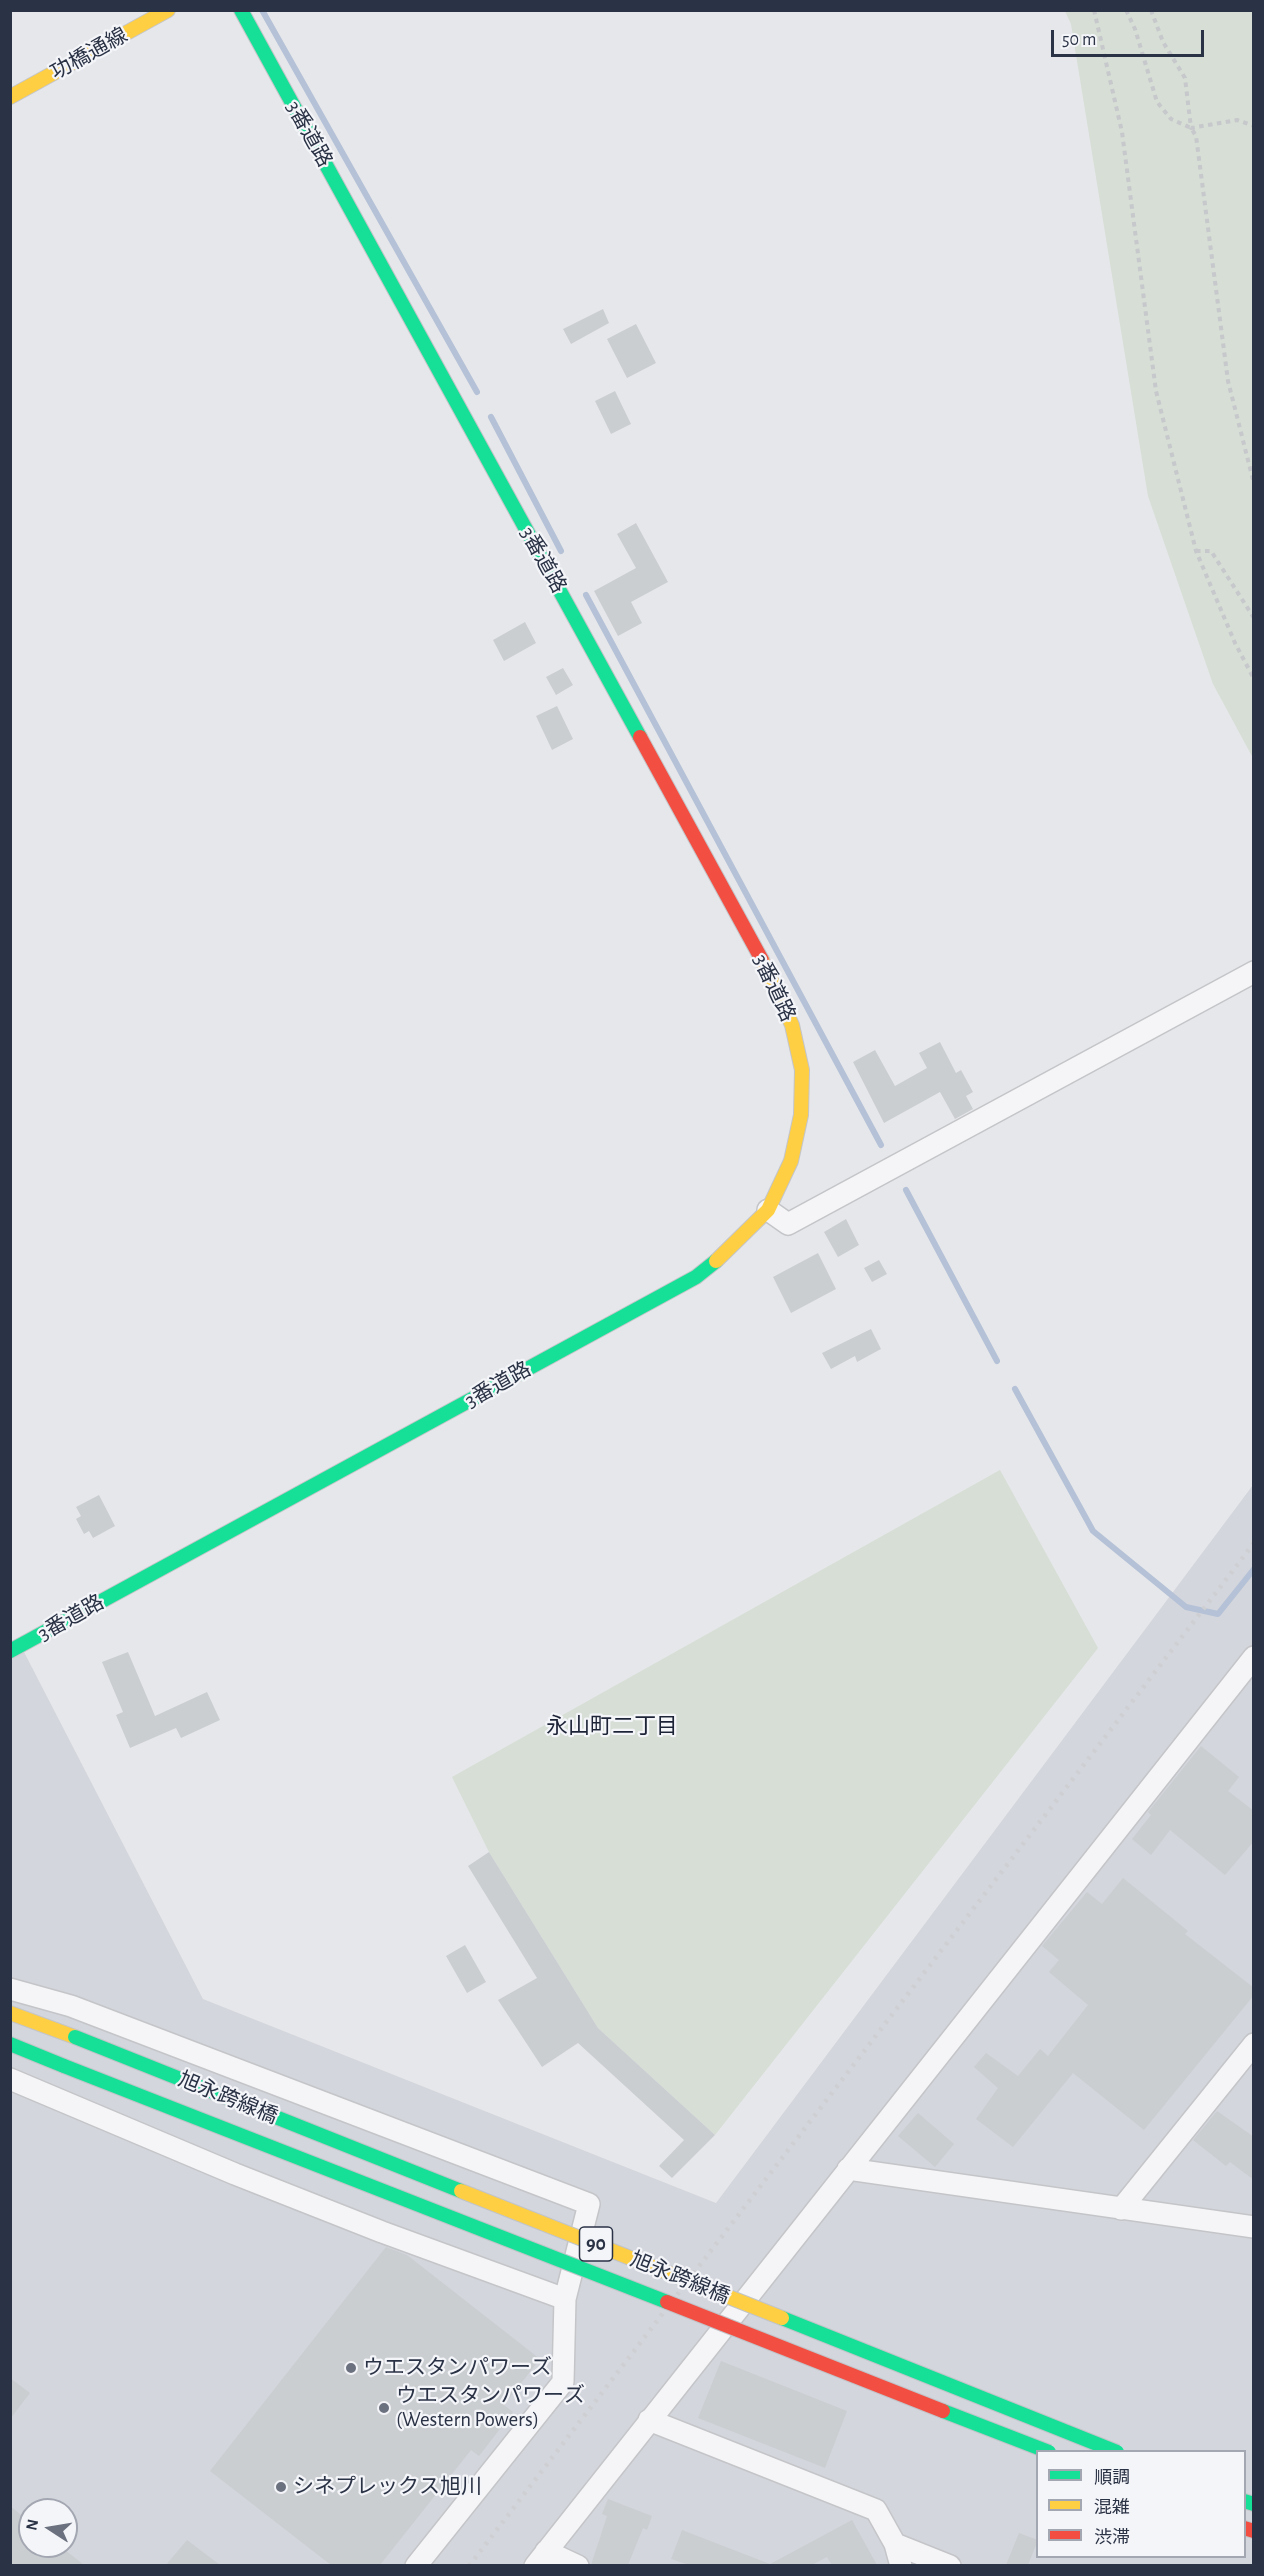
<!DOCTYPE html>
<html>
<head>
<meta charset="utf-8">
<style>
	body { margin:0 }
	#map { position:relative; width:1264px; height:2576px; overflow:hidden; background:#e6e7ea; font-family:"Alegreya Sans","Noto Sans JP",sans-serif }
	canvas { display:block }
	.frame { position:absolute; inset:0; border:12px solid #2a3245; pointer-events:none }
	.legend { position:absolute; left:1036px; top:2450px; width:210px; height:108px; box-sizing:border-box; background:#f4f5f9; border:2px solid #a3a7b1; margin:0; padding:8px 10px; list-style:none; font-size:18px; color:#2a3245 }
	.legend li { display:flex; align-items:center; gap:12px; height:30px }
	.legend b { width:30px; border:2px solid #a3a7b1 }
	.north { position:absolute; left:18px; top:2498px; width:60px; height:60px; box-sizing:border-box; background:#f4f5f9; border:2px solid #a3a7b1; border-radius:50%; rotate:282deg; font-size:16px; font-weight:700; line-height:24px; text-align:center; color:#2a3245 }
	.north::after { content:''; display:block; margin:auto; width:21px; height:27px; background:#6c717f; clip-path:polygon(50% 0,100% 100%,50% 72%,0 100%) }
	.scale { position:absolute; left:1051px; top:30px; width:153px; height:27px; box-sizing:border-box; border:3px solid #2a3245; border-top:0; padding-left:8px; font-size:18px; line-height:21px; white-space:nowrap; color:#2a3245; -webkit-text-stroke:4px #f4f5f9; paint-order:stroke }
</style>
</head>
<body>
<div id="map">
<canvas width="1264" height="2576"></canvas>
<div class="frame"></div>
<ul class="legend">
<li><b style="height:8px;background:#16e098"></b>順調</li>
<li><b style="height:8px;background:#ffcf43"></b>混雑</li>
<li><b style="height:8px;background:#f24e42"></b>渋滞</li>
</ul>
<div class="north">N</div>
<div class="scale">50 m</div>
</div>
<script>
const g = document.querySelector('canvas').getContext('2d');
g.lineJoin = 'round';
function fill(path, color) { g.fillStyle = color; g.fill(path, 'evenodd'); }
const toPath = rows => new Path2D(rows.map(r => 'M' + r).join(''));
function strokePath(path, color, width, dash) { g.strokeStyle = color; g.lineWidth = width; g.lineCap = dash ? 'butt' : 'round'; g.setLineDash(dash || []); g.stroke(path); }
function drawText(font, color, halo, rows, align = 'center') {
  g.font = font + ' "Alegreya Sans","Noto Sans JP",sans-serif'; g.lineWidth = 4.5; g.setLineDash([]); g.textBaseline = 'middle'; g.strokeStyle = halo; g.fillStyle = color; for (const [text, x, y, turn = 0] of rows) {
    g.save(); g.translate(x, y); g.rotate((+turn || 0) * Math.PI / 180); g.textAlign = isNaN(turn) ? turn : align; if (halo) g.strokeText(text, 0, 0); g.fillText(text, 0, 0); g.restore();
  }
}
const built = toPath([
	[1253,1485,1253,2565,11,2565,10,1660,24,1652,203,1999,716,2203],
	[1038,2452,1244,2452,1244,2556,1038,2556],
	[30,2510,66,2510,66,2546,30,2546]
]);
const green = toPath([
	[1065,11,1253,11,1253,758,1213,684,1148,496,1071,24],
	[1000,1470,1098,1648,715,2135,598,2028,489,1852,452,1777]
]);
const stream = toPath([
	[262,10,477,392],
	[491,417,561,551],
	[586,595,881,1145],
	[906,1190,997,1361],
	[1015,1389,1093,1531,1186,1607,1218,1614,1254,1569]
]);
const building = toPath([
	[603,309,609,323,571,344,563,329],
	[636,324,656,363,627,378,607,339],
	[615,391,631,424,611,434,595,401],
	[636,523,668,582,631,602,642,623,618,636,594,591,636,568,617,534],
	[525,622,536,643,504,661,493,640],
	[563,668,573,685,556,695,546,677],
	[557,706,573,739,552,750,536,716],
	[940,1042,956,1073,961,1070,973,1092,966,1096,973,1109,955,1119,940,1092,884,1123,853,1062,875,1050,895,1086,927,1068,919,1053],
	[846,1219,859,1245,838,1257,824,1232],
	[818,1253,836,1289,791,1313,773,1277],
	[879,1260,887,1274,872,1282,864,1268],
	[871,1329,881,1349,857,1362,855,1356,831,1369,822,1353],
	[99,1495,115,1526,93,1538,89,1531,84,1534,76,1519,81,1516,76,1507],
	[128,1652,155,1716,207,1692,220,1720,181,1738,176,1728,130,1748,116,1715,123,1712,102,1662],
	[1201,1746,1239,1777,1228,1791,1254,1811,1254,1841,1225,1875,1170,1830,1151,1855,1132,1839,1151,1815,1148,1812],
	[489,1852,598,2028,715,2135,672,2178,659,2166,684,2140,578,2043,542,2067,498,2000,537,1978,468,1866],
	[1123,1878,1188,1931,1185,1934,1254,1988,1254,1995,1144,2130,1073,2073,1013,2147,976,2119,998,2088,974,2067,986,2053,1018,2076,1040,2049,1048,2056,1088,2005,1049,1972,1059,1960,1042,1946,1087,1892,1102,1904],
	[465,1945,486,1982,467,1993,446,1956],
	[1217,2111,1254,2137,1254,2180,1230,2162,1226,2166,1193,2140],
	[918,2113,954,2144,935,2167,898,2136],
	[386,2247,407,2255,540,2359,504,2405,513,2412,479,2456,471,2450,380,2565,331,2565,210,2471],
	[721,2361,847,2411,825,2468,698,2418],
	[10,2378,30,2393,10,2419],
	[608,2499,652,2516,647,2530,643,2528,628,2565,591,2565,607,2516,602,2514],
	[10,2506,30,2522,30,2546,60,2546,84,2565,10,2565],
	[852,2520,877,2565,832,2565,827,2557,812,2565,689,2565,671,2559,682,2530,770,2564],
	[1019,2533,1038,2540,1028,2565,1006,2565],
	[187,2540,220,2565,166,2565]
]);
const path = toPath([
	[1094,10,1122,132,1156,391,1196,551,1235,643,1254,679],
	[1126,10,1135,29,1157,102,1171,119,1191,128,1196,136,1228,381,1254,484],
	[1151,10,1163,42,1185,78,1191,128,1237,120,1254,126],
	[1196,551,1211,551,1254,618]
]);
const street = toPath([
	[768,1210,788,1224,1254,972],
	[10,1989,71,2006,589,2204,565,2299,563,2382,416,2566],
	[10,2079,235,2174,382,2232,565,2299],
	[848,2169,1254,2227],
	[1121,2209,1254,2044],
	[649,2420,876,2510,895,2544,901,2566],
	[895,2544,950,2566],
	[546,2551,578,2566],
	[535,2566,1254,1657]
]);
const fast = toPath([
	[241,10,640,737],
	[10,1651,696,1277,716,1261],
	[10,2044,64,2066],
	[1244,2501,1254,2504]
]);
const slow = toPath([
	[10,97,168,10],
	[716,1261,768,1210,791,1161,801,1115,802,1070,792,1025,762,960],
	[10,2013,75,2037]
]);
const jam = toPath([
	[640,737,762,960],
	[1244,2528,1254,2531]
]);
const rail = toPath([
	[469,2566,1254,1543]
]);
const fastBridge = toPath([
	[75,2037,461,2191],
	[64,2066,667,2302],
	[782,2318,1117,2452],
	[943,2411,1049,2452]
]);
const slowBridge = toPath([
	[461,2191,782,2318]
]);
const jamBridge = toPath([
	[667,2302,943,2411]
]);
const markers = [
	[351,2368,6,"#6c717f"],
	[384,2408,6,"#6c717f"],
	[281,2487,6,"#6c717f"]
];
const shields = [
	[596,2244,33]
];
const shieldNames = [
	["90",596,2244]
];
const streetNames = [
	["功橋通線",89,54,-29],
	["3番道路",309,134,61],
	["3番道路",543,560,61],
	["3番道路",774,988,65],
	["3番道路",498,1385,-29],
	["3番道路",71,1618,-29],
	["旭永跨線橋",228,2098,22],
	["旭永跨線橋",680,2278,22]
];
const poiNames = [
	["ウエスタンパワーズ",363,2368],
	["ウエスタンパワーズ",396,2396],
	["(Western Powers)",396,2420],
	["シネプレックス旭川",293,2487]
];
const neighbourhoodNames = [
	["永山町二丁目",612,1726]
];
fill(built, '#d4d6dd');
fill(green, '#d6ded5');
strokePath(stream, '#b4c1d6', 6);
fill(building, '#cbced1');
strokePath(street, '#c4c5c8', 24);
strokePath(fast, '#c4c5c8', 16);
strokePath(slow, '#c4c5c8', 16);
strokePath(jam, '#c4c5c8', 16);
strokePath(path, '#c6c8cc', 4, [4.5, 4.5]);
strokePath(street, '#f5f5f7', 21);
strokePath(fast, '#16e098', 14);
strokePath(slow, '#ffcf43', 14);
strokePath(jam, '#f24e42', 14);
strokePath(rail, '#cecfd2', 4.5, [3, 6]);
strokePath(fastBridge, '#c1c4c8', 16, []);
strokePath(slowBridge, '#c1c4c8', 16, []);
strokePath(jamBridge, '#c1c4c8', 16, []);
strokePath(fastBridge, '#16e098', 14);
strokePath(slowBridge, '#ffcf43', 14);
strokePath(jamBridge, '#f24e42', 14);
for (const [x, y, r, color] of markers) { const dot = new Path2D(); dot.arc(x, y, r, 0, 2 * Math.PI); g.fillStyle = color; g.fill(dot); strokePath(dot, '#f4f5f9', 2); }
for (const [x, y, w] of shields) { const box = new Path2D(); box.roundRect(x - w / 2, y - 17, w, 34, 4.5); g.fillStyle = '#f4f5f9'; g.fill(box); strokePath(box, '#2a3245', 1.5); }
drawText('bold 20px', '#2a3245', null, shieldNames);
drawText('21px', '#2a3245', '#f4f5f9', streetNames);
drawText('21px', '#2a3245', '#f4f5f9', poiNames, 'left');
drawText('22px', '#1c2336', '#f4f5f9', neighbourhoodNames);
</script>
</body>
</html>
